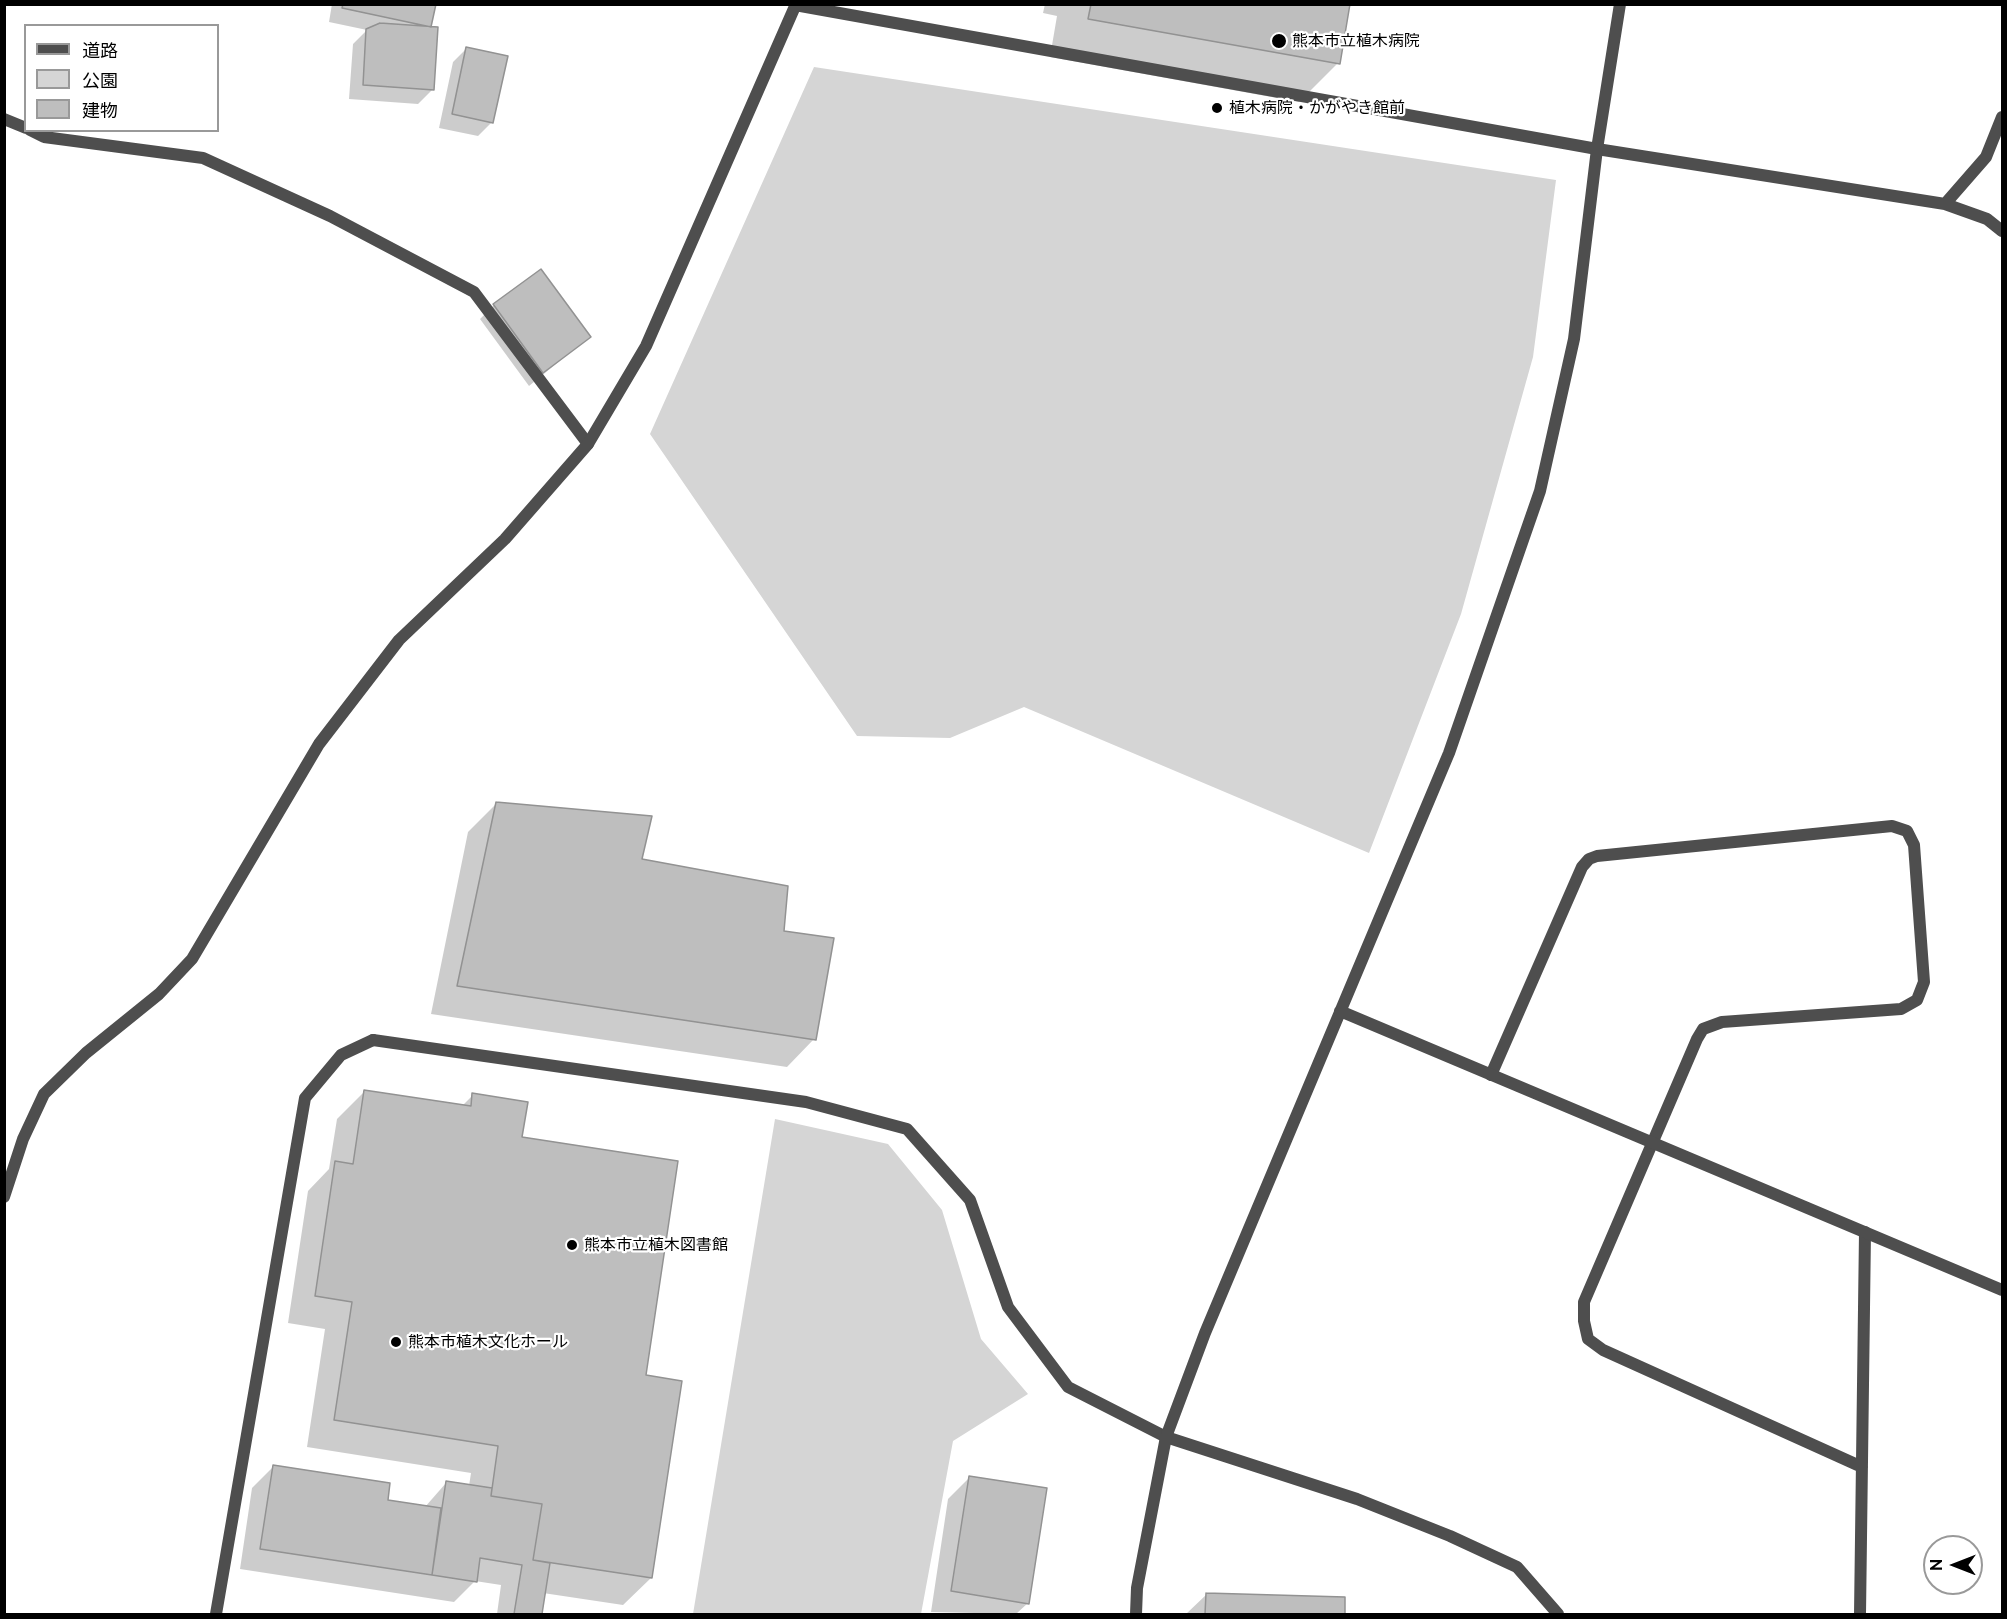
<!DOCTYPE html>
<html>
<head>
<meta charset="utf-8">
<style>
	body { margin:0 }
	#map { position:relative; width:2007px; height:1619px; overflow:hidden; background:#fff; font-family:Raleway,"Noto Sans JP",sans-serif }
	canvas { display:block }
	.frame { position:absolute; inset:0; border:6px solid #000; pointer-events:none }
	.legend { position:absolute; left:24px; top:24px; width:195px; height:108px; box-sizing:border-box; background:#fff; border:2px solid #999; margin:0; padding:8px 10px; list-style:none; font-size:18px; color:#000 }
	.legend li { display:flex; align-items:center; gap:12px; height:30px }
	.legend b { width:30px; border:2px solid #999 }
	.north { position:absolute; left:1923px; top:1535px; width:60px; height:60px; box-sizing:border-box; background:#fff; border:2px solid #999; border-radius:50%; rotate:270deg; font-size:16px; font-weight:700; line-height:24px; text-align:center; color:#000 }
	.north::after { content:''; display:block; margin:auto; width:21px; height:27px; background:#000; clip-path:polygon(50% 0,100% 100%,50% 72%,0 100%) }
</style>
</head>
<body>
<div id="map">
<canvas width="2007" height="1619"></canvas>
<div class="frame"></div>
<ul class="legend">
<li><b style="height:8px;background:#4e4e4e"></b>道路</li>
<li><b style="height:16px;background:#d5d5d5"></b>公園</li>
<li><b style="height:16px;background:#bebebe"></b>建物</li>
</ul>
<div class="north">N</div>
</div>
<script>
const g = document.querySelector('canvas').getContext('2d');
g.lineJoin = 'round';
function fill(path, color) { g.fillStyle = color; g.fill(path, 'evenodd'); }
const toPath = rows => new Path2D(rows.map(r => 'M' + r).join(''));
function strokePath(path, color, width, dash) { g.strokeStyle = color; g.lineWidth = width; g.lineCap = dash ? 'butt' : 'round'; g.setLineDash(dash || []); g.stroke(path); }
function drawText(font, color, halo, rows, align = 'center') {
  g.font = font + ' Raleway,"Noto Sans JP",sans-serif'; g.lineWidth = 4.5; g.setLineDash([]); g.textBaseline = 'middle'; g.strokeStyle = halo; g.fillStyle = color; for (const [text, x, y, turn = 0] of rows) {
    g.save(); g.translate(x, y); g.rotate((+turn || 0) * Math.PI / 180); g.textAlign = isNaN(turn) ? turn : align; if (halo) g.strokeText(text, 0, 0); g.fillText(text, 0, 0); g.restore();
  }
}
const green = toPath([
	[814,67,1556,180,1533,357,1461,614,1369,853,1024,707,950,738,857,736,650,434],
	[775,1119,888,1144,942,1210,981,1339,1028,1394,953,1441,921,1614,693,1614]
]);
const shadow = toPath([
	[332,4,435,4,429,28,432,90,418,104,349,99,353,44,367,30,329,22],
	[1045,4,1349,4,1338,63,1299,102,1050,57,1057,16,1043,13],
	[467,48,492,122,478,136,439,128,453,62],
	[494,305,589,337,529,386,480,319],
	[496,804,640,860,782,933,814,1039,787,1067,431,1014,468,832],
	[365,1091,462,1106,473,1095,521,1139,644,1376,651,1578,623,1605,543,1593,540,1614,497,1614,501,1585,475,1581,454,1602,240,1569,252,1488,273,1467,386,1501,425,1507,446,1483,469,1486,471,1473,307,1447,325,1329,288,1323,308,1191,329,1169,337,1119],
	[969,1478,1028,1603,1016,1614,931,1612,948,1499],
	[1207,1594,1344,1599,1343,1614,1186,1614]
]);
const building = toPath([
	[343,4,436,4,431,27,342,8,343,4],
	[1091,4,1350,4,1340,64,1088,19,1091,4],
	[380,23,438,27,434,90,363,85,366,29,380,23],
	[466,47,508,56,493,123,452,114,466,47],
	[541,269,591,337,543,373,493,304,541,269],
	[496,802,652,816,642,859,788,886,784,931,834,938,816,1040,457,986,496,802],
	[364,1090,471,1106,472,1093,528,1102,522,1137,678,1161,646,1375,682,1381,652,1578,533,1560,542,1504,491,1496,498,1446,334,1420,352,1302,315,1296,335,1161,353,1164,364,1090],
	[273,1465,390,1483,388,1500,441,1508,432,1575,260,1549,273,1465],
	[969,1476,1047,1488,1029,1604,951,1591,969,1476],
	[446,1481,492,1488,491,1496,542,1504,533,1560,550,1563,542,1614,514,1614,522,1565,480,1558,477,1582,432,1575,446,1481],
	[1206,1593,1345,1597,1345,1614,1205,1614,1206,1593]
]);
const service = toPath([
	[216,1614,305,1098,341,1055,373,1040]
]);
const minor = toPath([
	[4,119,26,128],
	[30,130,44,137,203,158,330,216,474,292,588,444],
	[1597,149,1945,204,1987,219,2002,231],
	[1945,204,1986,157,2002,117],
	[373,1040,806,1102,907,1129,970,1200,1008,1307,1068,1387,1166,1437,1357,1499,1450,1536,1517,1567,1558,1614],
	[1491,1075,1582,867,1589,859,1597,856,1892,826,1907,831,1914,845,1924,982,1917,1000,1901,1009,1722,1022,1703,1029,1697,1039,1584,1302,1584,1321,1588,1339,1603,1350,1862,1467],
	[1860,1614,1865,1232]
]);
const tertiary = toPath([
	[795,5,1597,149],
	[1340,1011,2002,1290],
	[4,1197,23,1139,44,1094,86,1053,159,994,192,959,319,744,399,640,505,539,588,444,646,346,796,4],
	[1136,1614,1137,1588,1166,1437,1205,1333,1449,753,1540,491,1574,339,1597,149,1620,4]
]);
const markers = [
	[1279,41,8,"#000"],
	[1217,108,6,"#000"],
	[572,1245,6,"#000"],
	[396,1342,6,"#000"]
];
const poiNames = [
	["熊本市立植木病院",1292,41],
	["植木病院・かがやき館前",1229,108],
	["熊本市立植木図書館",584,1245],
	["熊本市植木文化ホール",408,1342]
];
fill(green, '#d5d5d5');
fill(shadow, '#0003');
fill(building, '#bebebe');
strokePath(building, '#929292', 1.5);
strokePath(service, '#4e4e4e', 12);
strokePath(minor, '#4e4e4e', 12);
strokePath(tertiary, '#4e4e4e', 12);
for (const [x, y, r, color] of markers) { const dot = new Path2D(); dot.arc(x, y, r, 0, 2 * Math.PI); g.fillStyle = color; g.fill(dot); strokePath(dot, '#fff', 2); }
drawText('16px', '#000', '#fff', poiNames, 'left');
</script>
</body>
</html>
